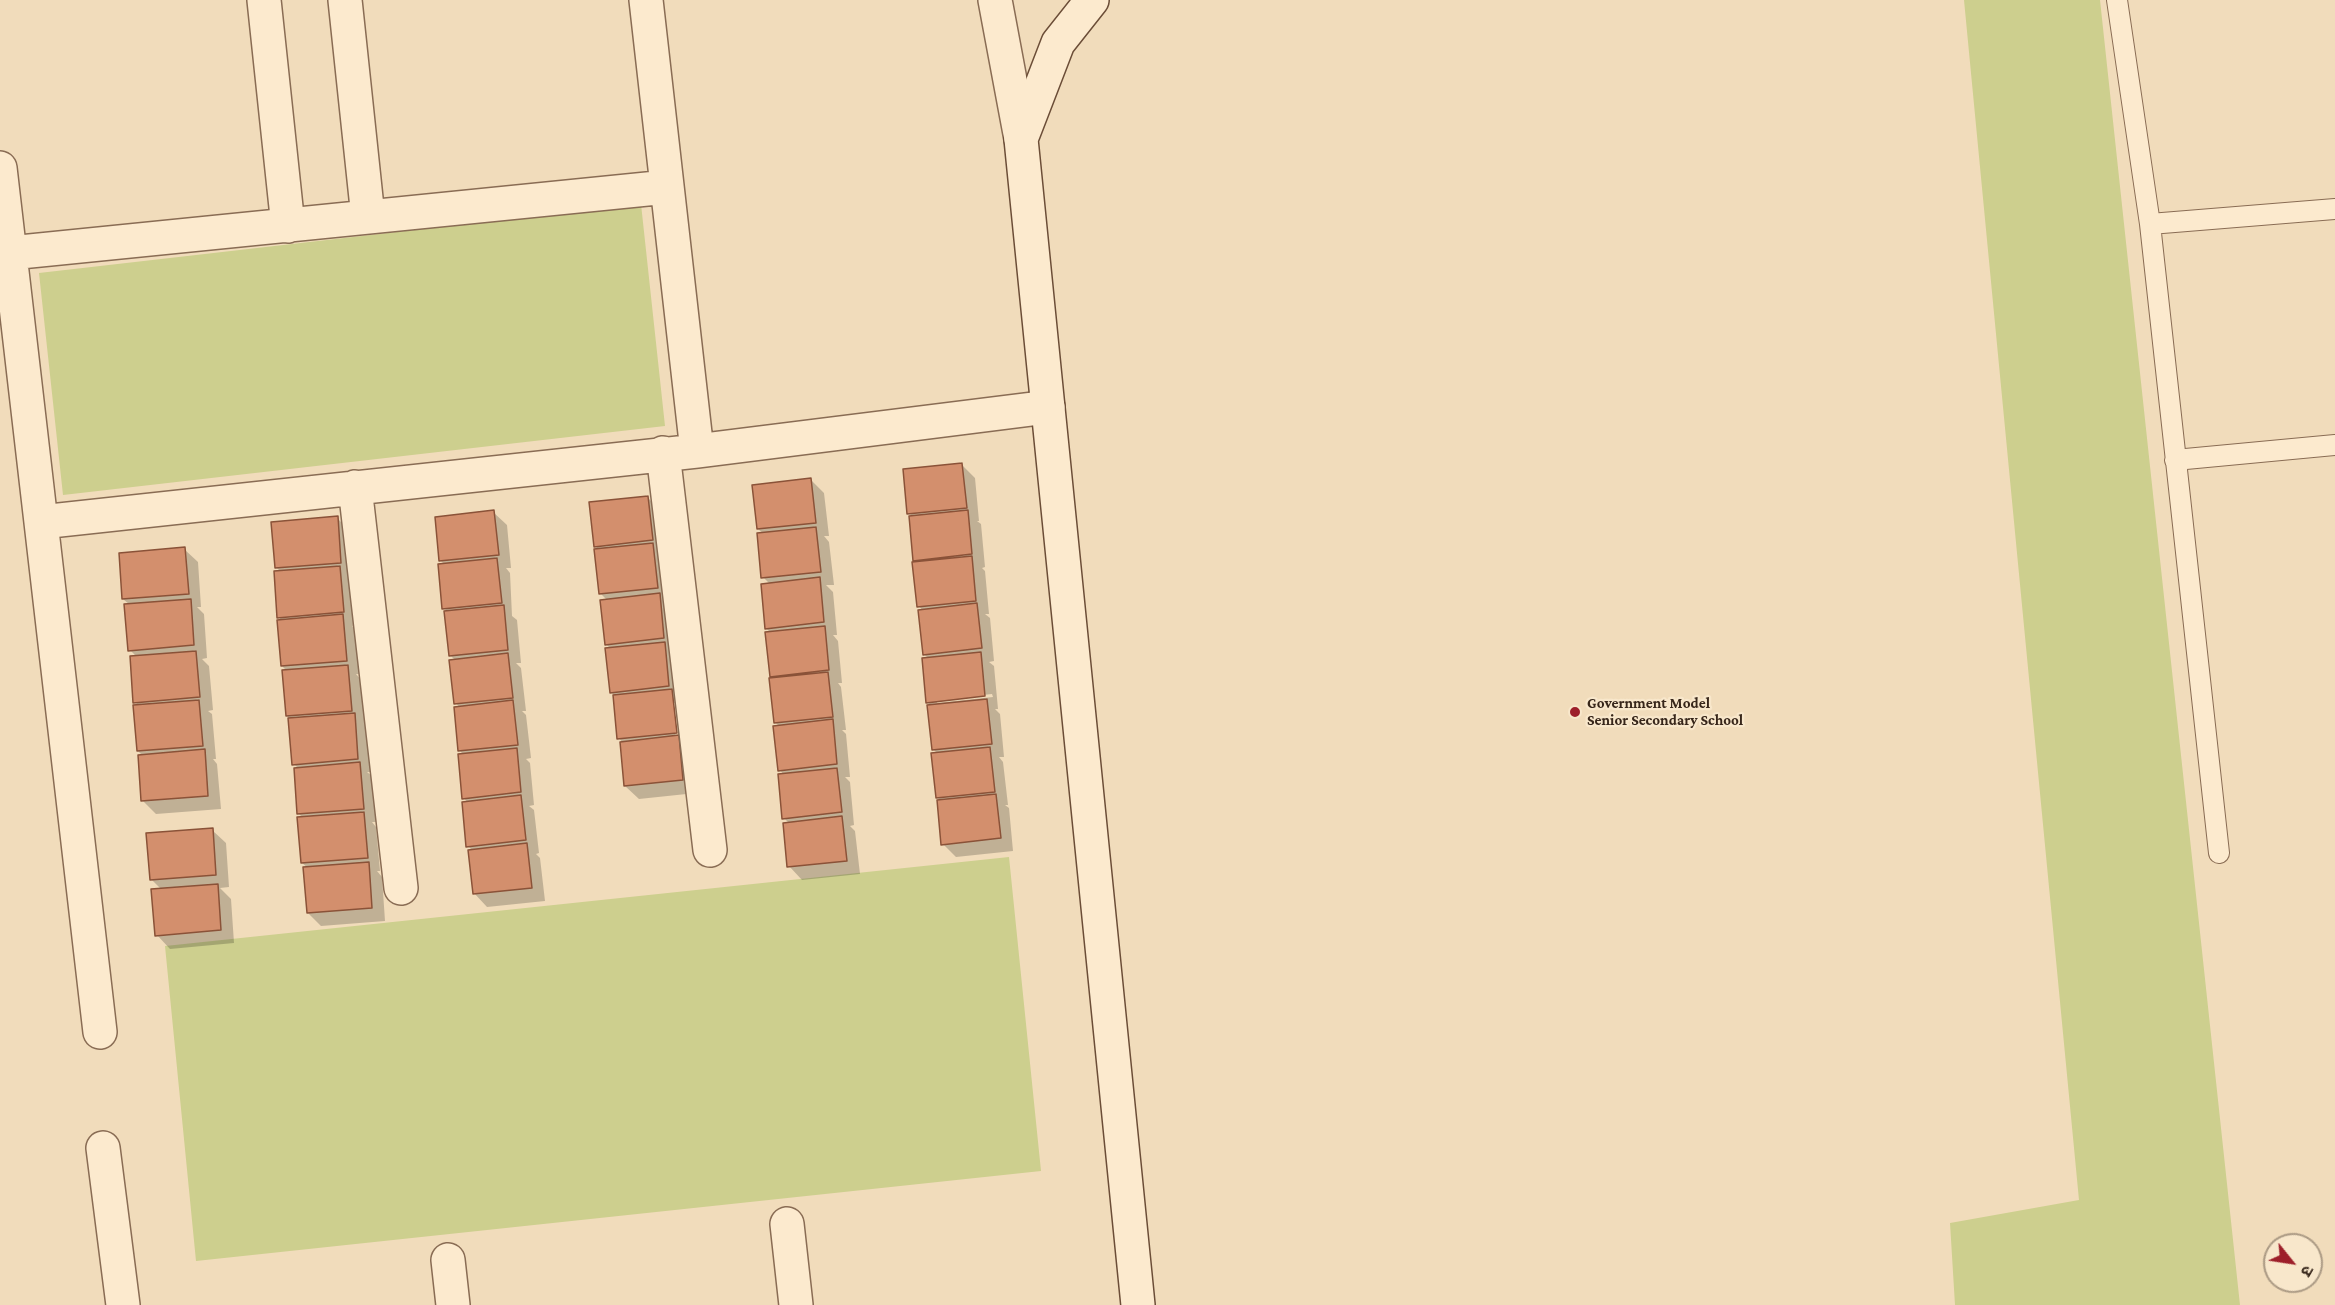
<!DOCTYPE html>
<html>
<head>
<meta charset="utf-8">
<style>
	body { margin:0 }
	#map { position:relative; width:2335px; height:1305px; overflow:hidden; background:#f1dcbb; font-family:"Crimson Pro","Noto Sans Devanagari",serif }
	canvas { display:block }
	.north { position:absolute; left:2263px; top:1233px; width:60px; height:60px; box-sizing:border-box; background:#f8e7cb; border:2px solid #ab9a84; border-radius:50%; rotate:120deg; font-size:16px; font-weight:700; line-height:24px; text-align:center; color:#37261a }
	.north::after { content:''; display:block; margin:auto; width:21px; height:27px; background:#9d1f2a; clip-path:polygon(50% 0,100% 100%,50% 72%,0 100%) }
</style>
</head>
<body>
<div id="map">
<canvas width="2335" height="1305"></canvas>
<div class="north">उ</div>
</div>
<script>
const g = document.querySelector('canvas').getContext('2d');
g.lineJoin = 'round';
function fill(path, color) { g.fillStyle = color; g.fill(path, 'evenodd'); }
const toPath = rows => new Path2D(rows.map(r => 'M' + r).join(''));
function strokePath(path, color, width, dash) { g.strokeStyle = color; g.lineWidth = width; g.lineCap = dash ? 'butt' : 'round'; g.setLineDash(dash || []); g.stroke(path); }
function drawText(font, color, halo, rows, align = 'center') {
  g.font = font + ' "Crimson Pro",serif'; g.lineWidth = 4.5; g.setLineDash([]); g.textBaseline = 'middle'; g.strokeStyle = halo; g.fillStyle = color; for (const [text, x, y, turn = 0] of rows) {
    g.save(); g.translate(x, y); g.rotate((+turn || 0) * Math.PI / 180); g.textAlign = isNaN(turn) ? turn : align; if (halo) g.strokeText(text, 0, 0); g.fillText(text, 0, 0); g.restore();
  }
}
const green = toPath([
	[1964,0,2100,0,2240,1305,1955,1305,1950,1223,2079,1200],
	[641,204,665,426,63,495,39,273],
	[1009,857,1041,1171,196,1261,165,946]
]);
const shadow = toPath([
	[961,464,975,478,979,521,977,521,981,524,985,567,982,568,985,571,989,614,985,614,990,618,994,661,989,662,994,666,998,709,995,709,1000,714,1004,757,999,757,1003,762,1008,805,1005,805,1009,808,1013,851,956,857,943,844,941,801,937,797,938,754,933,749,932,706,927,702,929,659,924,654,923,611,919,606,918,563,914,560,913,517,909,513],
	[992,694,993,697,937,703,937,700],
	[811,480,824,493,829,536,824,536,829,542,834,585,826,585,833,592,837,635,833,635,838,641,842,683,838,683,841,687,846,730,842,730,846,734,850,777,845,777,850,782,854,825,850,826,855,831,860,874,802,880,789,866,789,823,784,818,784,775,780,770,780,727,775,722,771,633,766,628,770,584,763,577,764,534,758,529],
	[648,498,661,511,696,793,639,799,625,786,623,743,619,738,615,696,611,692,611,649,606,644,608,601,600,593,599,550,595,546],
	[672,703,675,703,679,740,676,741],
	[493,512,507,525,511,568,506,568,510,573,512,616,517,620,521,663,516,663,521,668,526,711,522,711,526,715,531,758,526,759,530,763,534,805,529,806,534,810,539,853,536,854,540,858,545,901,487,907,474,893,473,851,468,846,468,803,464,798,464,755,460,751,460,708,456,703,455,660,450,655,448,612,444,608,445,565,440,560],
	[337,518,350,531,353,575,348,576,353,581,357,625,352,626,356,629,359,674,356,674,361,680,365,725,368,727,371,772,367,772,373,777,376,822,372,822,376,827,380,871,377,871,382,877,385,921,321,926,308,913,308,868,302,863,303,818,299,814,299,769,294,764,290,719,287,716,287,671,282,666,282,621,279,617,281,572,276,567],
	[184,549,198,562,201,607,197,607,204,614,207,658,202,659,209,666,213,710,208,711,212,714,216,759,213,759,217,764,221,809,156,814,143,801,143,756,138,751,139,706,135,702,137,657,130,650,130,605,123,599],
	[212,830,226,843,229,887,220,888,231,899,234,943,170,949,157,935,162,890,151,879]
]);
const building = toPath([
	[962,463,967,508,907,514,903,469,962,463],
	[811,478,816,523,757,529,752,485,811,478],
	[648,496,653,540,594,547,589,502,648,496],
	[494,510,499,555,439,561,435,517,494,510],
	[968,510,972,554,913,561,909,516,968,510],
	[338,516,341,563,275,568,271,522,338,516],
	[816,527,821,572,761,578,757,533,816,527],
	[653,543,658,588,599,594,594,549,653,543],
	[185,547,189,594,122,599,119,553,185,547],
	[972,556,976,601,917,607,912,562,972,556],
	[497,558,502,603,442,609,438,564,497,558],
	[340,566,344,612,277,618,274,571,340,566],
	[820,577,824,622,765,629,761,584,820,577],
	[660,593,664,638,605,645,600,600,660,593],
	[191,599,194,645,128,651,124,604,191,599],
	[977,603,982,648,923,655,918,610,977,603],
	[504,605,508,650,449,656,444,611,504,605],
	[343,614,347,661,281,666,277,620,343,614],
	[825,626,829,670,770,677,765,632,825,626],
	[665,642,669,686,610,693,605,648,665,642],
	[196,651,200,697,133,703,130,656,196,651],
	[981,652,985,696,926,703,922,658,981,652],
	[508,653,513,698,454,704,449,660,508,653],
	[348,665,352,711,286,716,282,670,348,665],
	[828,672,833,717,774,723,769,678,828,672],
	[672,689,677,733,617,739,613,695,672,689],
	[987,699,992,744,932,750,927,705,987,699],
	[199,700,203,746,137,751,133,705,199,700],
	[513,700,518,745,458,751,454,707,513,700],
	[355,713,358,759,292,765,288,718,355,713],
	[833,719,837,764,778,771,773,726,833,719],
	[679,735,683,780,624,786,620,742,679,735],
	[990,747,995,792,936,798,931,753,990,747],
	[517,748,521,792,462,799,458,754,517,748],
	[205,749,208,796,141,801,138,755,205,749],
	[360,762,364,809,297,814,294,768,360,762],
	[837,768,842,812,782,819,778,774,837,768],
	[996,794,1001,838,941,845,937,800,996,794],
	[521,795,526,840,466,847,462,802,521,795],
	[364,812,368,858,301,863,297,817,364,812],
	[842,816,847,861,787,867,783,823,842,816],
	[213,828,216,875,150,880,146,833,213,828],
	[527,843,532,888,473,894,468,850,527,843],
	[369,862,372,908,307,913,303,867,369,862],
	[218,884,221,930,155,936,151,889,218,884]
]);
const lane = toPath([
	[2117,0,2150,224,2219,853],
	[2150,224,2335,209],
	[2175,460,2335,445]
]);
const street = toPath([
	[264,0,288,226],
	[345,0,368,217],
	[646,0,697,451],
	[995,0,1021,139],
	[0,168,100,1032],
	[10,253,667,187],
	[663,453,710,850],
	[355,487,401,888],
	[41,522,697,451,1048,407],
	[103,1148,123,1305],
	[787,1224,796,1305],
	[448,1260,453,1305]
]);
const secondary = toPath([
	[1092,0,1058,43,1021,139,1138,1305]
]);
const markers = [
	[1575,712,6,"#9d1f2a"]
];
const poiNames = [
	["Government Model",1587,703],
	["Senior Secondary School",1587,720]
];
fill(green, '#cdcf8e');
fill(shadow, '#0003');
fill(building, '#d38f6d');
strokePath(building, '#8a5238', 1.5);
strokePath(lane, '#896c54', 22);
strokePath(street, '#896c54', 36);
strokePath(secondary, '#6b4d37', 36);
strokePath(lane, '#fceace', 20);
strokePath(street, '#fceace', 33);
strokePath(secondary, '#fceace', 33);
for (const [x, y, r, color] of markers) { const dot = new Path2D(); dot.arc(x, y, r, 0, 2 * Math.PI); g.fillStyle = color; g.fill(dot); strokePath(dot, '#f8e7cb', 2); }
drawText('bold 15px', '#37261a', '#f8e7cb', poiNames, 'left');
</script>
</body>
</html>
